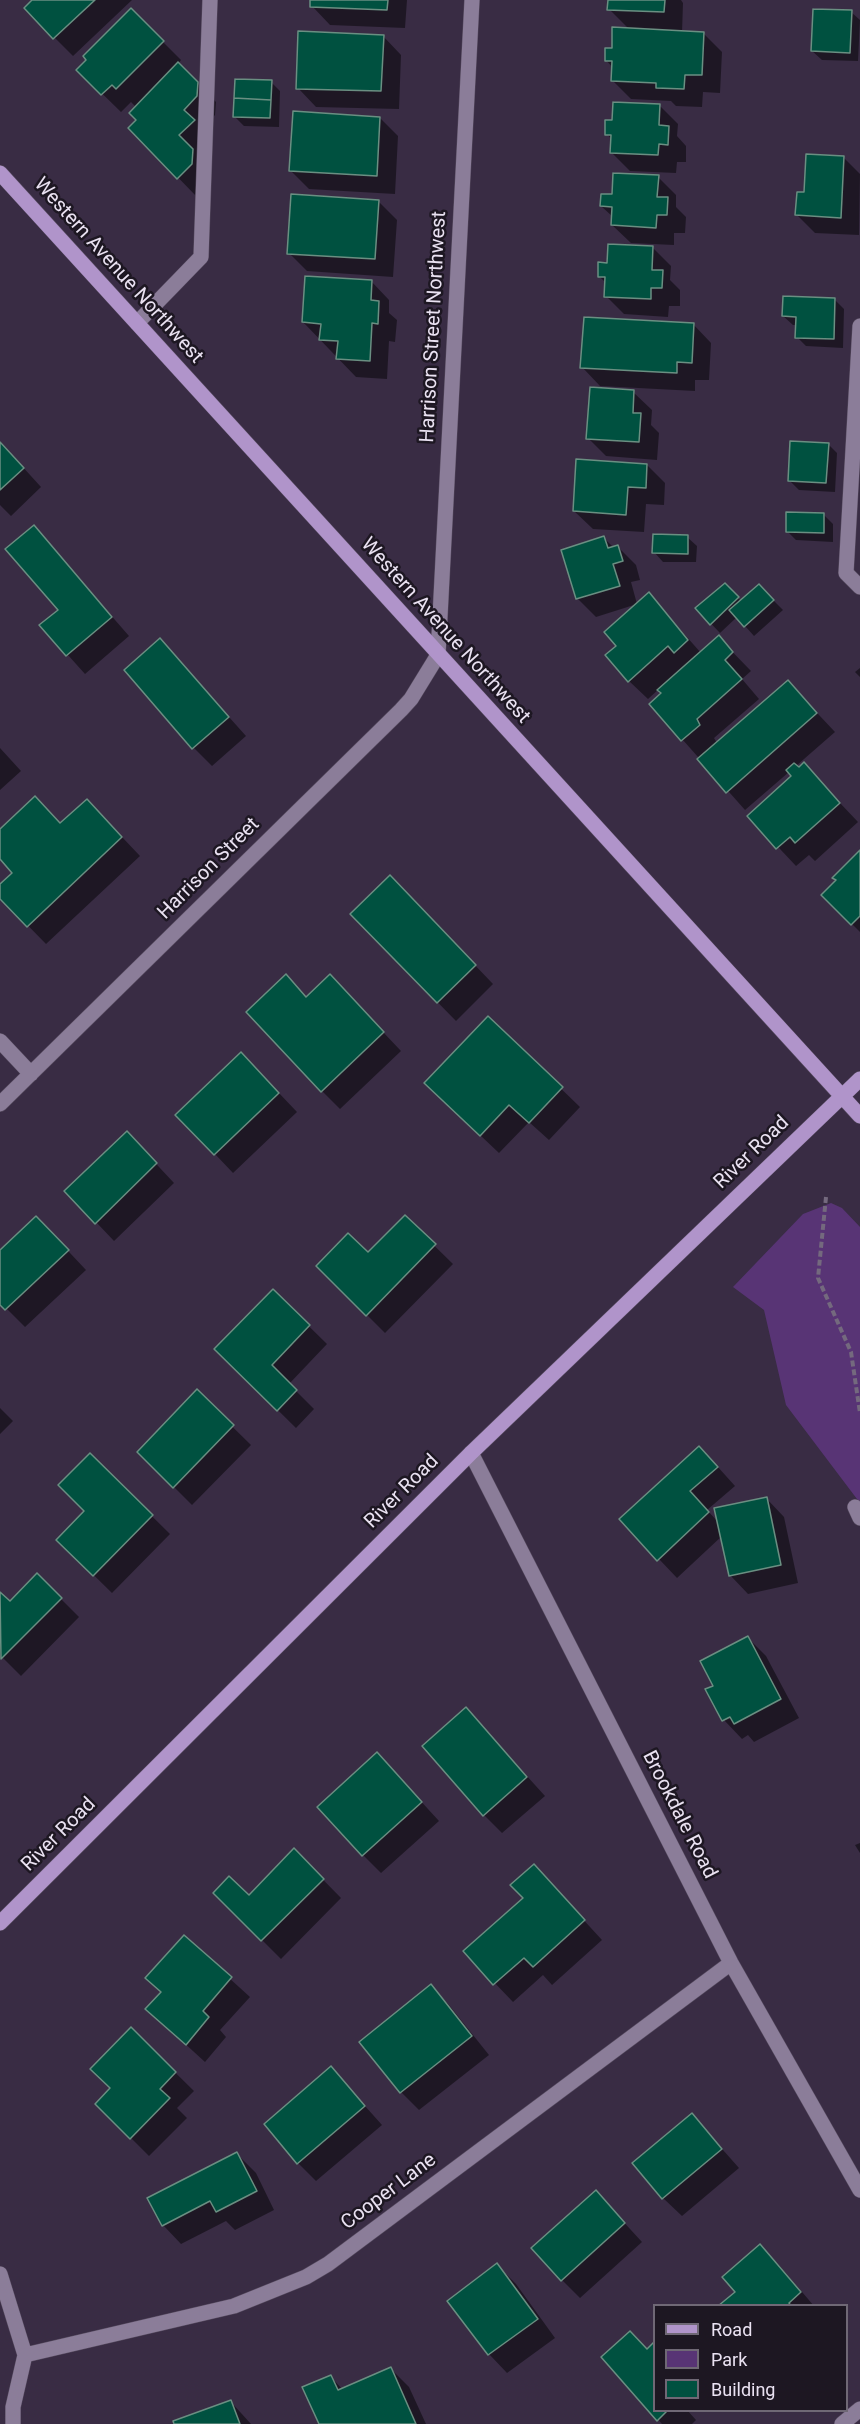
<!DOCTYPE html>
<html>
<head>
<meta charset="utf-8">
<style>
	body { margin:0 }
	#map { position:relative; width:860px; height:2424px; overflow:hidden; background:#392c44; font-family:Roboto,sans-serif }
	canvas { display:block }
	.legend { position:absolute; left:653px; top:2304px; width:195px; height:108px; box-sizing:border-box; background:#1d1722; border:2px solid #6f6875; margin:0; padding:8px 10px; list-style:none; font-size:18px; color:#eae2f2 }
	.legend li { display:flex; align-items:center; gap:12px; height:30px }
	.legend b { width:30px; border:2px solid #6f6875 }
</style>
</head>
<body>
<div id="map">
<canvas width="860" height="2424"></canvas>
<ul class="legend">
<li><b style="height:8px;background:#b094ca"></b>Road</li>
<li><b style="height:16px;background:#583475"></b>Park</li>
<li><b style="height:16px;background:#005140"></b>Building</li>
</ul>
</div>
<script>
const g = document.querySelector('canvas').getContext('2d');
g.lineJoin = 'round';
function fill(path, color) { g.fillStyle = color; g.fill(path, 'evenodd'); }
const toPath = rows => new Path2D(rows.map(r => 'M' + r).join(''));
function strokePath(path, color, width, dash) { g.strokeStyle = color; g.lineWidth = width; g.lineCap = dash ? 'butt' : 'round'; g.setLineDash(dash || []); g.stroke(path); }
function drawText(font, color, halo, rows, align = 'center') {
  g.font = font + ' Roboto,sans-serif'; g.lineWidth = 5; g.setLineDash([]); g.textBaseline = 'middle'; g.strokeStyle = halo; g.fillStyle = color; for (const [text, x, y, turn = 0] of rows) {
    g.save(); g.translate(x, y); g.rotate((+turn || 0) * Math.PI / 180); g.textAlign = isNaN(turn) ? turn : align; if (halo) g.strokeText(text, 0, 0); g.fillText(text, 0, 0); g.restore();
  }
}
const green = toPath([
	[831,1203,842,1208,860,1227,860,1503,786,1405,764,1310,733,1287,803,1214]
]);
const shadow = toPath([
	[34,0,132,0,73,56,54,37],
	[312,0,407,0,405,28,330,25,312,6],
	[609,0,681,0,683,3,682,33,704,34,722,52,720,93,703,92,702,107,676,106,671,101,631,99,613,81,613,68,606,60,630,30,609,9],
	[131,10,181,60,178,64,216,102,215,115,201,129,212,139,197,155,211,169,196,196,130,128,138,120,136,107,131,102,121,112,78,70],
	[851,12,860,20,858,61,822,60,812,51],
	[383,36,401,55,399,109,316,107,298,88],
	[271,82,280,91,279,127,244,126,235,117],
	[659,105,678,124,677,136,686,146,686,162,677,162,676,173,630,171,612,153,612,140,607,134,613,122],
	[380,118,398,136,395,194,309,189,290,170],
	[844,158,860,174,859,235,815,233,797,215,806,194],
	[658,177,676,195,676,207,686,217,685,233,674,233,674,245,631,243,612,225,613,217,601,206,613,196],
	[378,201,397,220,393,277,307,271,289,253],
	[653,248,671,266,670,280,680,290,680,306,669,306,668,317,624,314,606,296,606,283,599,276,609,264],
	[371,281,389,300,389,313,397,320,395,342,389,341,387,379,356,377,303,322],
	[835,300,844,309,843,348,806,346,797,337,797,325,793,325,783,316],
	[693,324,711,343,709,380,695,380,695,391,600,386,582,367],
	[633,392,652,410,651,425,659,433,657,460,606,456,588,438],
	[0,442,41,487,11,516,0,505],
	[828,444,837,453,835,492,799,490,790,481],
	[647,465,665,483,664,505,646,504,644,532,593,529,574,511],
	[823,514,833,524,833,542,796,540,787,531],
	[34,527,129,636,85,674,41,625,60,610],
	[687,537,697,546,696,562,663,562,654,552],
	[604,538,614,548,618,547,636,565,640,580,631,582,637,604,596,617,578,599,563,551],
	[725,585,741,601,759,586,783,610,754,636,737,617,720,633,697,609],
	[649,594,701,653,719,638,751,671,742,679,759,699,714,738,717,743,788,682,835,732,796,766,799,769,804,765,858,822,815,861,809,855,796,866,749,816,793,777,789,772,745,810,651,704,663,694,659,689,648,699,629,681,618,646],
	[160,640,246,736,212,766,194,748],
	[860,668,860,677,855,672],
	[0,748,21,771,0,790],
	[105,819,140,856,46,944,0,897,0,886,15,873,0,857,0,831],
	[860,852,860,932,823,895],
	[408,895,493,984,456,1021,352,915],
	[348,995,401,1051,340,1109,322,1091,307,998],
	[488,1018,580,1107,549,1140,529,1122,499,1153,444,1101],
	[259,1072,297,1112,233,1173,178,1115],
	[145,1152,174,1183,114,1241,96,1222],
	[405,1217,453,1264,385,1333,318,1266,368,1255],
	[54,1236,86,1270,25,1327,0,1302,0,1252],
	[273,1291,327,1344,289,1384,314,1409,296,1428,216,1349],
	[197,1392,251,1445,192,1505,139,1452],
	[0,1408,13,1421,0,1434],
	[90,1455,170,1534,112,1593,58,1540,86,1511],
	[717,1466,735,1486,707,1510,719,1523,766,1498,784,1517,798,1583,748,1594,730,1575,722,1536,677,1578,621,1519],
	[37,1575,79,1617,21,1676,0,1655,0,1594,10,1603],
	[748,1638,766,1656,799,1718,754,1742,748,1735,742,1739,724,1720,707,1690,715,1686],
	[466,1709,545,1796,502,1833,484,1815],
	[395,1773,439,1821,381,1873,363,1855],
	[860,1843,860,1853,855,1845],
	[294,1850,341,1898,281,1959,215,1893,249,1897],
	[534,1866,602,1940,552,1985,543,1975,513,2002,465,1952,525,1898],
	[184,1937,250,1997,220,2030,226,2037,205,2062,147,2009,162,1993],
	[431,1986,449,2005,489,2055,419,2110,401,2092],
	[131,2029,194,2091,177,2108,187,2118,149,2156,97,2104,112,2089],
	[331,2068,382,2125,316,2181,298,2163],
	[692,2115,739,2168,682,2216,663,2198],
	[237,2154,256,2173,274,2210,235,2230,226,2221,181,2244,163,2225],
	[596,2192,642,2242,580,2298,562,2280],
	[760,2246,779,2265,814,2306,721,2306,737,2292],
	[497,2265,516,2284,555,2338,507,2373,489,2354,449,2301],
	[654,2344,654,2410,687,2410,696,2420,692,2424,662,2424,603,2357,648,2350],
	[391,2369,409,2387,426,2424,320,2424,331,2377,343,2390],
	[231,2402,251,2424,176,2424]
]);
const building = toPath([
	[32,0,95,0,53,39,24,8,32,0],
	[310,0,388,0,387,10,310,7,310,0],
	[608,0,665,0,664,12,607,10,608,0],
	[131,8,164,41,116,89,112,85,101,95,76,70,86,60,83,56,131,8],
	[813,9,852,10,850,53,811,51,813,9],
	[612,27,704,32,702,75,685,75,684,89,656,88,656,83,611,81,612,61,605,61,605,48,612,48,612,27],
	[298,31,384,35,381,91,296,89,298,31],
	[178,62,198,82,197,96,184,110,195,120,179,135,193,149,192,164,177,179,128,128,136,120,129,113,178,62],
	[235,79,272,80,271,100,234,98,235,79],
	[234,98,271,100,270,118,233,117,234,98],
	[613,102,660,104,659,125,669,126,668,145,659,144,658,155,610,153,611,135,605,135,605,120,612,120,613,102],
	[293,111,380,117,377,176,289,171,293,111],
	[806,154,844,156,841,218,795,215,797,192,804,192,806,154],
	[613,173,659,175,657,197,668,197,667,215,657,215,656,228,611,225,612,207,600,206,601,194,612,194,613,173],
	[291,194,379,200,375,259,287,254,291,194],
	[608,244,653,246,652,270,663,270,662,288,651,288,651,299,604,297,605,277,598,277,598,262,607,263,608,244],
	[305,276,372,280,371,300,379,301,378,324,372,323,370,361,336,359,338,341,319,340,321,324,302,322,305,276],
	[783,296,835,298,834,339,795,338,796,317,782,316,783,296],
	[584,317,694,323,692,363,677,362,677,373,580,368,584,317],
	[590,387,634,390,633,413,641,413,639,442,586,439,590,387],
	[790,441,829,443,826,483,788,481,790,441],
	[0,442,24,468,0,490,0,442],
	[576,459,647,464,646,488,628,487,626,515,573,511,576,459],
	[786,512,824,513,824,533,786,532,786,512],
	[34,525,112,617,66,656,39,625,58,610,5,549,34,525],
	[653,534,688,535,688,554,652,553,653,534],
	[604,536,608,548,618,545,623,561,613,564,620,586,576,599,561,550,604,536],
	[725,583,739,597,710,625,695,608,725,583],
	[759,584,774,600,744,627,729,610,759,584],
	[649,592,688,640,674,653,668,646,628,682,605,655,616,646,604,632,649,592],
	[719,635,733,652,725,660,742,679,697,719,700,725,681,741,649,704,661,693,657,690,719,635],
	[160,638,229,717,192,749,124,670,160,638],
	[788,680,817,713,726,793,697,759,788,680],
	[804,762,840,803,795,843,790,837,776,849,747,816,791,776,786,770,794,763,799,767,804,762],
	[35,796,60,823,87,799,122,837,27,927,0,899,0,884,12,873,0,859,0,829,35,796],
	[860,850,860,916,851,925,821,895,836,880,832,878,860,850],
	[390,875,476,965,437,1003,350,914,390,875],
	[286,974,306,997,330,974,384,1032,321,1092,246,1012,286,974],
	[488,1016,563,1087,529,1123,509,1105,480,1136,424,1083,488,1016],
	[241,1052,279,1093,214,1155,175,1115,241,1052],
	[127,1131,157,1163,95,1224,64,1191,127,1131],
	[405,1215,436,1244,366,1316,316,1266,348,1233,368,1252,405,1215],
	[36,1216,69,1250,5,1310,0,1305,0,1250,36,1216],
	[273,1289,310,1325,272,1365,297,1390,277,1411,214,1349,273,1289],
	[197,1389,234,1425,173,1488,137,1452,197,1389],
	[699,1446,718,1467,690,1491,709,1512,657,1561,619,1519,699,1446],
	[90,1453,153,1515,93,1576,56,1540,84,1511,58,1485,90,1453],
	[767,1497,781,1565,729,1576,714,1508,767,1497],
	[37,1573,62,1598,1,1659,0,1592,10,1601,37,1573],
	[748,1636,781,1699,734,1724,730,1717,722,1721,705,1689,713,1686,700,1661,748,1636],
	[466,1707,527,1777,483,1816,422,1746,466,1707],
	[377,1752,422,1802,362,1856,317,1807,377,1752],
	[294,1848,324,1879,261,1941,213,1893,229,1876,249,1895,294,1848],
	[534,1864,585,1920,533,1967,524,1958,493,1985,463,1951,523,1898,510,1885,534,1864],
	[184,1935,232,1977,203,2011,209,2017,186,2045,145,2009,161,1992,145,1978,184,1935],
	[431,1984,472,2036,400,2093,359,2042,431,1984],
	[131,2027,176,2072,160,2089,170,2098,130,2139,95,2104,110,2088,90,2069,131,2027],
	[331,2066,365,2106,297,2164,264,2124,331,2066],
	[692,2113,722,2149,662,2199,632,2163,692,2113],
	[237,2152,257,2191,216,2212,210,2201,162,2226,147,2198,237,2152],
	[596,2190,625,2223,561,2281,531,2248,596,2190],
	[760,2244,801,2292,789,2303,791,2306,718,2306,735,2292,722,2277,760,2244],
	[497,2263,538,2319,488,2355,447,2301,497,2263],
	[630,2331,647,2349,654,2342,654,2410,668,2410,657,2421,601,2357,630,2331],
	[391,2367,416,2424,319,2424,302,2387,331,2375,338,2390,391,2367],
	[231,2400,240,2424,174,2424,173,2421,231,2400]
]);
const path = toPath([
	[826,1197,818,1278,851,1352,860,1413]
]);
const minor = toPath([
	[137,323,201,257,210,0],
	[860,326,846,573,860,587],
	[0,1041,31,1074],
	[0,1104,401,710,411,699,438,655,472,0],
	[471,1453,731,1963,860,2190],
	[855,1507,860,1518],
	[0,2274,25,2355,13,2407,13,2424],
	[25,2355,234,2306,306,2277,328,2264,731,1963],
	[842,2424,860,2409]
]);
const major = toPath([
	[0,173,860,1116],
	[0,1923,471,1453,860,1079]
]);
const streetNames = [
	["Western Avenue Northwest",118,271,48],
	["Harrison Street Northwest",434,327,-87],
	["Western Avenue Northwest",445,631,48],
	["Harrison Street",209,869,-45],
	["River Road",752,1153,-44],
	["River Road",402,1492,-45],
	["Brookdale Road",679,1815,63],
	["River Road",59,1835,-45],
	["Cooper Lane",389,2192,-37]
];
fill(green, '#583475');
fill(shadow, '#0007');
fill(building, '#005140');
strokePath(building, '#6a8f82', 1.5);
strokePath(minor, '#554a5e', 16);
strokePath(major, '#554a5e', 16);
strokePath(path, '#74697e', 4, [6, 3]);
strokePath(minor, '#8b7d99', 15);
strokePath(major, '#b094ca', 15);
drawText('20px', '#eae2f2', '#1d1722', streetNames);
</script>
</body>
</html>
